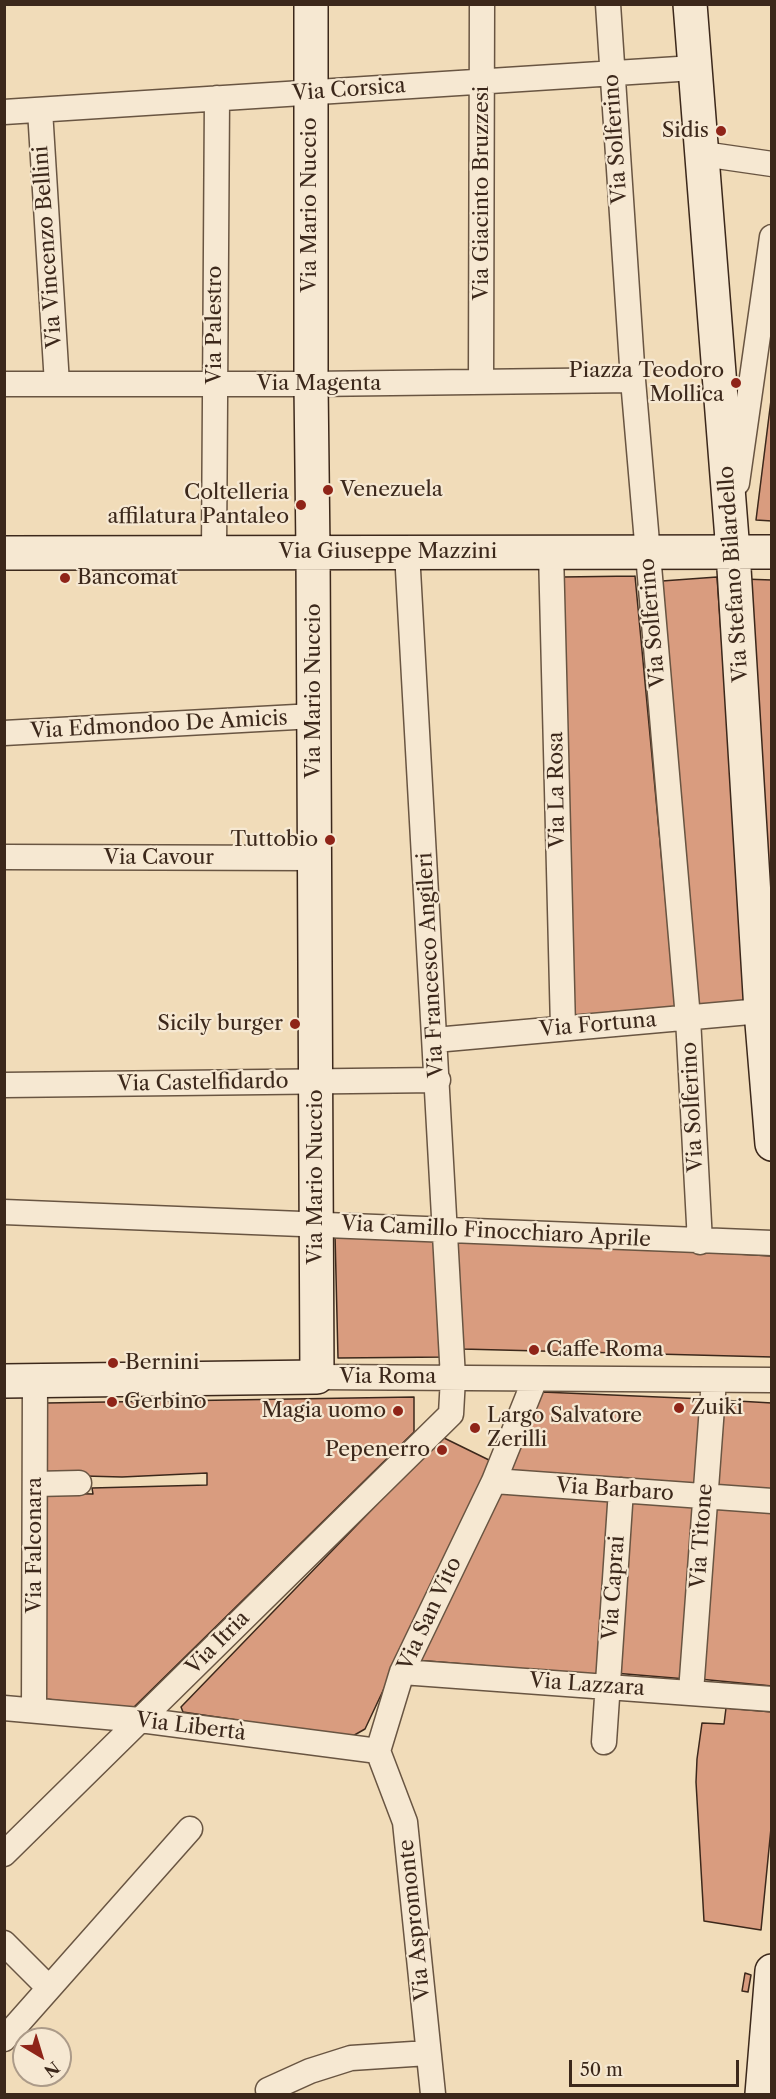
<!DOCTYPE html>
<html>
<head>
<meta charset="utf-8">
<style>
	body { margin:0 }
	#map { position:relative; width:776px; height:2099px; overflow:hidden; background:#f1dcb9; font-family:"Libre Caslon Text",serif }
	canvas { display:block }
	.frame { position:absolute; inset:0; border:6px solid #3c281b; pointer-events:none }
	.north { position:absolute; left:12px; top:2027px; width:60px; height:60px; box-sizing:border-box; background:#f6e8d2; border:2px solid #ac9b89; border-radius:50%; rotate:142deg; font-size:16px; font-weight:700; line-height:24px; text-align:center; color:#3c281b }
	.north::after { content:''; display:block; margin:auto; width:21px; height:27px; background:#8f2418; clip-path:polygon(50% 0,100% 100%,50% 72%,0 100%) }
	.scale { position:absolute; left:569px; top:2060px; width:170px; height:27px; box-sizing:border-box; border:3px solid #3c281b; border-top:0; padding-left:8px; font-size:18px; line-height:21px; white-space:nowrap; color:#3c281b; -webkit-text-stroke:4px #f6e8d2; paint-order:stroke }
</style>
</head>
<body>
<div id="map">
<canvas width="776" height="2099"></canvas>
<div class="frame"></div>
<div class="north">N</div>
<div class="scale">50 m</div>
</div>
<script>
const g = document.querySelector('canvas').getContext('2d');
g.lineJoin = 'round';
function fill(path, color) { g.fillStyle = color; g.fill(path, 'evenodd'); }
const toPath = rows => new Path2D(rows.map(r => 'M' + r).join(''));
function strokePath(path, color, width, dash) { g.strokeStyle = color; g.lineWidth = width; g.lineCap = dash ? 'butt' : 'round'; g.setLineDash(dash || []); g.stroke(path); }
function drawText(font, color, halo, rows, align = 'center') {
  g.font = font + ' "Libre Caslon Text",serif'; g.lineWidth = 4.5; g.setLineDash([]); g.textBaseline = 'middle'; g.strokeStyle = halo; g.fillStyle = color; for (const [text, x, y, turn = 0] of rows) {
    g.save(); g.translate(x, y); g.rotate((+turn || 0) * Math.PI / 180); g.textAlign = isNaN(turn) ? turn : align; if (halo) g.strokeText(text, 0, 0); g.fillText(text, 0, 0); g.restore();
  }
}
const building = toPath([
	[772,392,772,521,756,520,772,392],
	[635,576,676,1011,574,1019,562,577,635,576],
	[717,577,748,1005,693,1010,662,581,717,577],
	[743,579,772,580,772,986,743,579],
	[335,1234,439,1239,446,1357,338,1358,335,1234],
	[455,1237,771,1256,772,1357,462,1349,455,1237],
	[542,1392,705,1399,699,1487,507,1475,542,1392],
	[414,1397,414,1432,132,1709,46,1699,46,1493,93,1494,92,1488,207,1485,207,1473,122,1477,47,1475,46,1403,414,1397],
	[720,1400,772,1403,772,1492,715,1488,720,1400],
	[442,1437,491,1461,365,1729,351,1737,183,1712,181,1707,442,1437],
	[498,1489,612,1497,600,1675,415,1660,498,1489],
	[627,1498,699,1503,686,1679,614,1673,627,1498],
	[714,1504,772,1509,772,1686,699,1679,714,1504],
	[726,1708,772,1712,772,1818,761,1930,704,1921,696,1782,697,1759,702,1723,724,1724,726,1708],
	[745,1973,751,1975,748,1992,742,1991,745,1973]
]);
const street = toPath([
	[608,4,633,380,688,1018,700,1242],
	[40,110,57,384],
	[4,112,694,68],
	[703,154,772,164],
	[481,382,482,4],
	[4,384,311,384,633,380],
	[737,483,772,237],
	[214,552,217,98],
	[551,552,563,1028],
	[4,733,314,716],
	[4,857,314,858],
	[435,1040,761,1011],
	[4,1085,438,1080],
	[4,1212,772,1243],
	[317,1377,772,1380],
	[494,1481,772,1501],
	[35,1484,79,1483],
	[402,1672,772,1699],
	[691,1692,714,1380],
	[4,1708,140,1720,378,1751],
	[34,1710,35,1380],
	[604,1742,621,1490],
	[378,1751,402,1672,494,1481,535,1379],
	[378,1751,405,1822,433,2094],
	[4,1854,451,1414,453,1378,407,552],
	[4,1943,49,1988],
	[4,2039,190,1829],
	[268,2090,310,2071,351,2058,428,2053]
]);
const secondary = toPath([
	[690,4,733,552,761,1011,772,1144],
	[4,553,772,552],
	[4,1381,317,1377,313,552,311,384,311,4],
	[762,2094,772,1971]
]);
const markers = [
	[721,131,6,"#8f2418"],
	[736,383,6,"#8f2418"],
	[328,490,6,"#8f2418"],
	[301,505,6,"#8f2418"],
	[65,578,6,"#8f2418"],
	[330,840,6,"#8f2418"],
	[295,1024,6,"#8f2418"],
	[534,1350,6,"#8f2418"],
	[113,1363,6,"#8f2418"],
	[112,1402,6,"#8f2418"],
	[679,1408,6,"#8f2418"],
	[398,1411,6,"#8f2418"],
	[475,1428,6,"#8f2418"],
	[442,1450,6,"#8f2418"]
];
const streetNames = [
	["Via Corsica",349,90,-4],
	["Via Solferino",616,139,-94],
	["Via Giacinto Bruzzesi",482,193,-90],
	["Via Mario Nuccio",310,205,-90],
	["Via Vincenzo Bellini",48,247,-94],
	["Via Palestro",215,325,-90],
	["Via Magenta",319,384],
	["Via Giuseppe Mazzini",388,552],
	["Via Stefano Bilardello",734,574,-94],
	["Via Solferino",653,623,-95],
	["Via Mario Nuccio",314,691,-90],
	["Via Edmondoo De Amicis",159,725,-3],
	["Via La Rosa",557,790,-91],
	["Via Cavour",159,858],
	["Via Francesco Angileri",431,965,-93],
	["Via Fortuna",598,1025,-5],
	["Via Castelfidardo",203,1083,-1],
	["Via Solferino",693,1107,-93],
	["Via Mario Nuccio",316,1177,-90],
	["Via Camillo Finocchiaro Aprile",496,1232,3],
	["Via Roma",388,1377],
	["Via Barbaro",615,1490,4],
	["Via Titone",702,1536,-86],
	["Via Falconara",35,1545,-90],
	["Via Caprai",614,1588,-86],
	["Via San Vito",430,1614,-65],
	["Via Itria",218,1643,-45],
	["Via Lazzara",587,1685,4],
	["Via Libertà",191,1727,7],
	["Via Aspromonte",415,1920,-96]
];
const poiNames = [
	["Sidis",709,131],
	["Piazza Teodoro",724,371],
	["Mollica",724,395],
	["Venezuela",340,490,"left"],
	["Coltelleria",289,493],
	["affilatura Pantaleo",289,517],
	["Bancomat",77,578,"left"],
	["Tuttobio",318,840],
	["Sicily burger",283,1024],
	["Caffe Roma",546,1350,"left"],
	["Bernini",125,1363,"left"],
	["Gerbino",124,1402,"left"],
	["Zuiki",691,1408,"left"],
	["Magia uomo",386,1411],
	["Largo Salvatore",487,1416,"left"],
	["Zerilli",487,1440,"left"],
	["Pepenerro",430,1450]
];
fill(building, '#d99c7f');
strokePath(building, '#3c281b', 1.5);
strokePath(street, '#695542', 27);
strokePath(secondary, '#3c281b', 36);
strokePath(street, '#f6e8d2', 24);
strokePath(secondary, '#f6e8d2', 33);
for (const [x, y, r, color] of markers) { const dot = new Path2D(); dot.arc(x, y, r, 0, 2 * Math.PI); g.fillStyle = color; g.fill(dot); strokePath(dot, '#f6e8d2', 2); }
drawText('21px', '#3c281b', '#f6e8d2', streetNames);
drawText('21px', '#3c281b', '#f6e8d2', poiNames, 'right');
</script>
</body>
</html>
